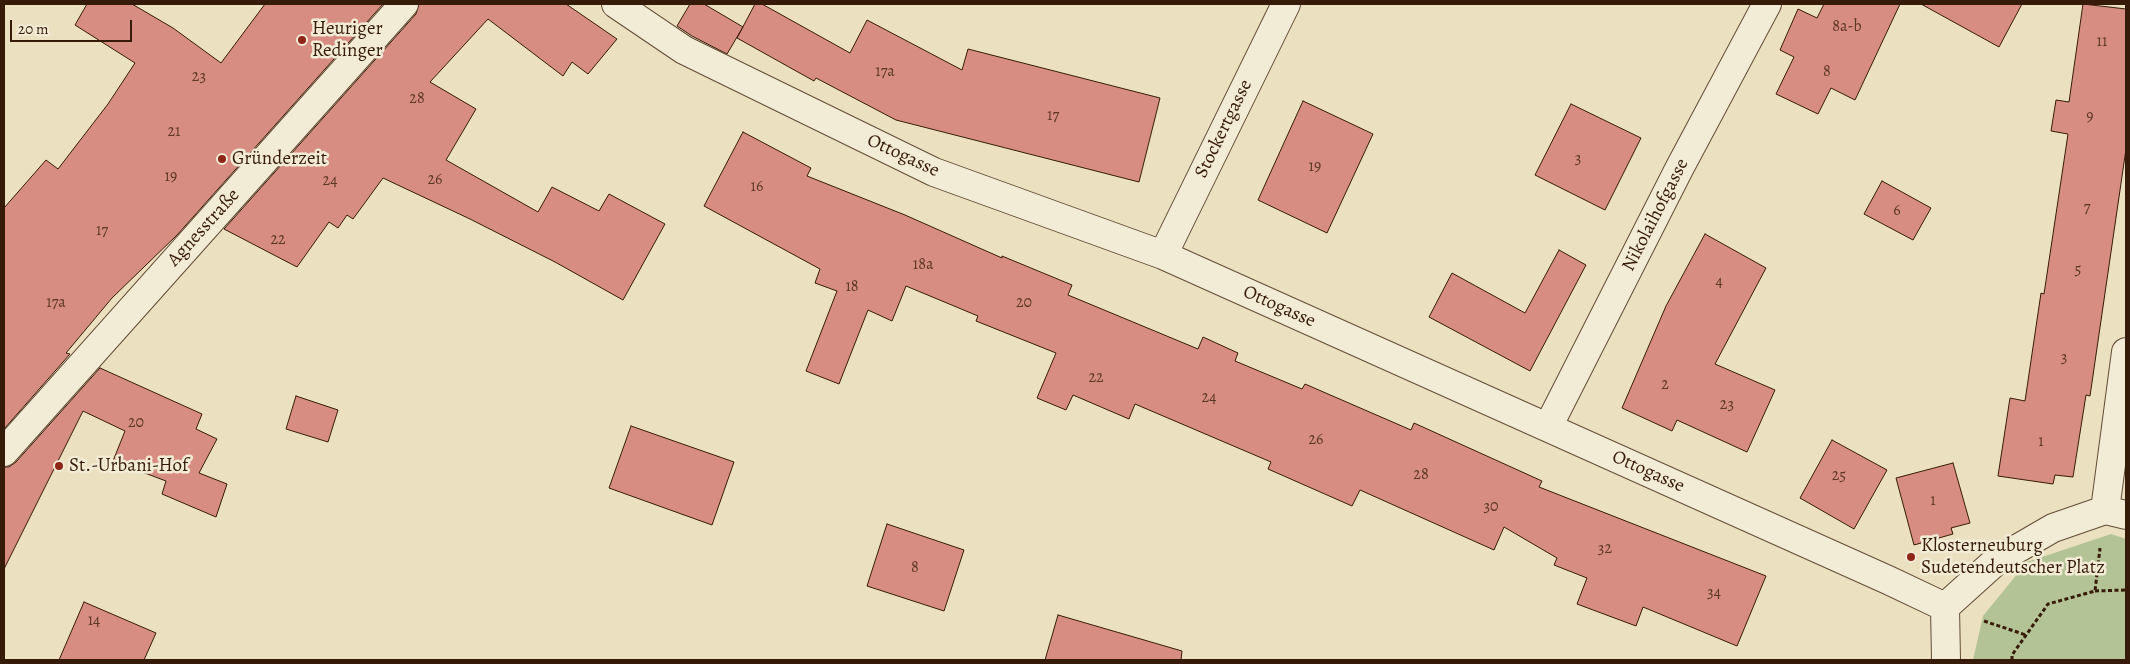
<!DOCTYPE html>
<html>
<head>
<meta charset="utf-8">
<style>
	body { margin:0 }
	#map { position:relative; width:2130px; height:664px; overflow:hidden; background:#ebe0bf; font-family:Alegreya,serif }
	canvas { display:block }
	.frame { position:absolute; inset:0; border:5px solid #361b08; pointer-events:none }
	.scale { position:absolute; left:10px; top:20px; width:122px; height:22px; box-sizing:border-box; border:2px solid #361b08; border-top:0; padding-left:6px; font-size:15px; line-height:18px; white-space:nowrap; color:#361b08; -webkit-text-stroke:4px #f2ebd5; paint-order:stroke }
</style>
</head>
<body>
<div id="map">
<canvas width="2130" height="664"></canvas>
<div class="frame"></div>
<div class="scale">20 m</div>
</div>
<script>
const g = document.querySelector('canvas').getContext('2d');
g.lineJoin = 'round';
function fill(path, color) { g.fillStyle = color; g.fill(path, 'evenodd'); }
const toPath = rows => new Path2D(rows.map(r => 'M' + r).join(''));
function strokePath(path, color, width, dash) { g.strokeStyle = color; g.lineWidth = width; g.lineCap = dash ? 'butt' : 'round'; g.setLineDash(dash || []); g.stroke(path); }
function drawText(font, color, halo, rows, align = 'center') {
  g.font = font + ' Alegreya,serif'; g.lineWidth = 5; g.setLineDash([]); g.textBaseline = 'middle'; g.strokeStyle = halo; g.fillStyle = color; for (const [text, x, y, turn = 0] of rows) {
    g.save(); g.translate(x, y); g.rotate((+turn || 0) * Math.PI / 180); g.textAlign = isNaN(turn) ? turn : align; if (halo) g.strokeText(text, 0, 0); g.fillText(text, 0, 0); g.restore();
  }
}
const green = toPath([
	[2111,534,2126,539,2126,660,1973,660,1983,616,2027,562]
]);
const building = toPath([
	[87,4,132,4,173,28,221,63,265,4,383,4,177,235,112,298,66,353,70,354,4,429,4,208,46,160,58,169,108,104,135,63,75,25,87,4],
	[419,4,566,4,617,39,588,74,572,62,563,76,488,19,430,82,476,109,446,160,538,212,552,187,599,211,609,194,665,224,623,300,555,262,470,219,383,178,353,219,347,215,338,228,329,222,297,267,224,229,416,14,419,4],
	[690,4,704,4,743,27,727,54,692,36,677,26,690,4],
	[755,4,762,4,850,53,867,20,962,70,968,49,1160,98,1139,182,896,120,816,78,814,81,737,38,755,4],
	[1824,4,1900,4,1855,100,1831,88,1818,114,1776,94,1794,57,1780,50,1798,9,1817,18,1824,4],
	[1921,4,2022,4,1999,47,1921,4],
	[2083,4,2126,9,2126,149,2090,396,2086,395,2073,477,2055,475,2053,484,1998,476,2010,398,2025,401,2041,293,2044,294,2068,134,2051,131,2056,100,2069,102,2083,4],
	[1303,101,1373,134,1327,233,1258,200,1303,101],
	[1571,104,1641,138,1605,210,1535,175,1571,104],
	[743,132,811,168,807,176,905,215,1002,258,1002,256,1072,285,1068,295,1198,349,1203,337,1238,353,1235,361,1302,389,1305,384,1411,430,1414,423,1542,481,1539,487,1766,576,1737,646,1643,607,1636,626,1577,604,1587,578,1554,565,1557,558,1504,527,1494,550,1360,490,1352,506,1268,469,1271,462,1135,404,1129,419,1073,395,1066,410,1037,398,1056,353,976,321,978,316,906,286,892,321,868,310,839,384,806,371,837,291,815,283,820,269,704,206,743,132],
	[1882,181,1931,208,1913,240,1864,214,1882,181],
	[1705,234,1766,268,1715,364,1775,390,1747,452,1677,420,1672,431,1622,408,1666,306,1705,234],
	[1559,250,1586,265,1530,371,1429,317,1452,273,1525,313,1559,250],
	[100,368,202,414,196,429,217,439,199,473,227,484,216,517,162,494,166,481,113,461,125,431,83,411,4,569,4,467,9,467,16,462,100,368],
	[296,396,338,410,328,442,286,429,296,396],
	[631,426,734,462,712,525,609,488,631,426],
	[1832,440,1887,470,1854,529,1800,498,1832,440],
	[1953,463,1970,523,1951,528,1953,534,1914,545,1896,478,1953,463],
	[887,524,964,550,944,611,867,586,887,524],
	[84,602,156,633,144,660,59,660,84,602],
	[1058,615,1182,651,1181,660,1045,660,1058,615]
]);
const path = toPath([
	[2095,591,2126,590],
	[1984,621,2026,635],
	[2012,660,2012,655,2048,604,2095,591,2100,548]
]);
const minor = toPath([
	[616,4,684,50,934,172,1163,255,1888,580,1945,607],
	[1163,255,1286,4],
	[1548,427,1679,169,1767,4],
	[4,452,404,4],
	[2105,510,2126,352],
	[1946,660,1945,607,1996,561,2053,528,2105,510,2126,515]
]);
const markers = [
	[302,40,5,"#8f2418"],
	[222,159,5,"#8f2418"],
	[59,466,5,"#8f2418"],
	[1911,557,5,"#8f2418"]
];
const numberNames = [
	["8a-b",1847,27],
	["11",2102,42],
	["17a",885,72],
	["8",1827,72],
	["23",199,77],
	["28",417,99],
	["17",1053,116],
	["9",2090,117],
	["21",174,132],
	["3",1578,159],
	["19",1315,167],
	["19",171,177],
	["26",435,180],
	["24",330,181],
	["16",757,187],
	["7",2087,208],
	["6",1897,211],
	["17",102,231],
	["22",278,240],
	["18a",923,265],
	["5",2078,270],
	["4",1719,282],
	["18",852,287],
	["17a",56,303],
	["20",1024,303],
	["3",2064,358],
	["22",1096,378],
	["2",1665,385],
	["24",1209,398],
	["23",1727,405],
	["20",136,423],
	["26",1316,440],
	["1",2041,442],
	["28",1421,475],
	["25",1839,476],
	["1",1933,501],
	["30",1491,507],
	["32",1605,549],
	["8",915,568],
	["34",1714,593],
	["14",94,621]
];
const poiNames = [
	["Heuriger",312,29],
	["Redinger",312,51],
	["Gründerzeit",232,159],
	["St.-Urbani-Hof",69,466],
	["Klosterneuburg",1921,546],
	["Sudetendeutscher Platz",1921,568]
];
const streetNames = [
	["Stockertgasse",1224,129,-64],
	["Ottogasse",903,156,25],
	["Nikolaihofgasse",1656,215,-63],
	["Agnesstraße",204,228,-48],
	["Ottogasse",1279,307,24],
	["Ottogasse",1648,472,24]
];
fill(green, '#b3c395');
fill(building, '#d78d81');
strokePath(building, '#361b08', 1);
strokePath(minor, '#634c36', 30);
strokePath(path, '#361b08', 3, [4, 2.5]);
strokePath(minor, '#f2ebd5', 28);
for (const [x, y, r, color] of markers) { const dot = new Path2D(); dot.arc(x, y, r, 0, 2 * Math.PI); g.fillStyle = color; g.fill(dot); strokePath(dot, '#f2ebd5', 2); }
drawText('16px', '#5e3826', null, numberNames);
drawText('19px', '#361b08', '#f2ebd5', poiNames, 'left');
drawText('19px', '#361b08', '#f2ebd5', streetNames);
</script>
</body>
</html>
